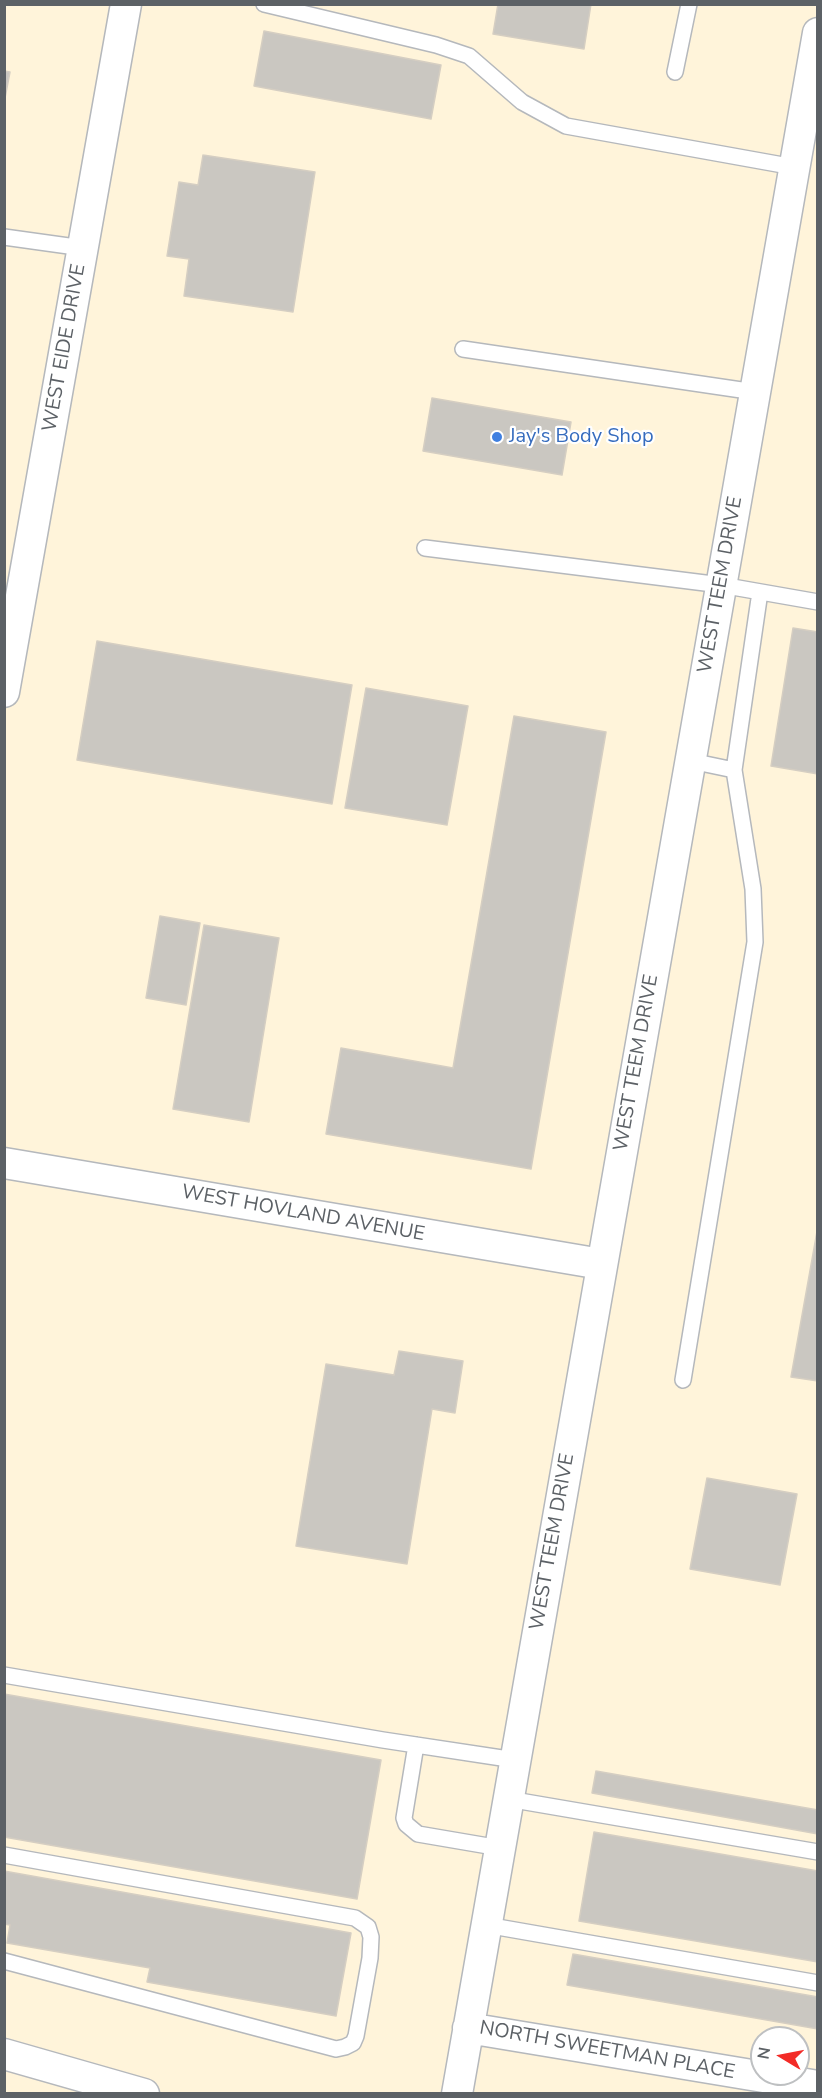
<!DOCTYPE html>
<html>
<head>
<meta charset="utf-8">
<style>
	body { margin:0 }
	#map { position:relative; width:822px; height:2098px; overflow:hidden; background:#efece4; font-family:"Nunito Sans",sans-serif }
	canvas { display:block }
	.frame { position:absolute; inset:0; border:6px solid #5c6166; pointer-events:none }
	.north { position:absolute; left:750px; top:2026px; width:60px; height:60px; box-sizing:border-box; background:#fff; border:2px solid #bec0c2; border-radius:50%; rotate:280deg; font-size:16px; font-weight:700; line-height:24px; text-align:center; color:#5c6166 }
	.north::after { content:''; display:block; margin:auto; width:21px; height:27px; background:#f32b27; clip-path:polygon(50% 0,100% 100%,50% 72%,0 100%) }
</style>
</head>
<body>
<div id="map">
<canvas width="822" height="2098"></canvas>
<div class="frame"></div>
<div class="north">N</div>
</div>
<script>
const g = document.querySelector('canvas').getContext('2d');
g.lineJoin = 'round';
function fill(path, color) { g.fillStyle = color; g.fill(path, 'evenodd'); }
const toPath = rows => new Path2D(rows.map(r => 'M' + r).join(''));
function strokePath(path, color, width, dash) { g.strokeStyle = color; g.lineWidth = width; g.lineCap = dash ? 'butt' : 'round'; g.setLineDash(dash || []); g.stroke(path); }
function drawText(font, color, halo, rows, align = 'center') {
  g.font = font + ' "Nunito Sans",sans-serif'; g.lineWidth = 4.5; g.setLineDash([]); g.textBaseline = 'middle'; g.strokeStyle = halo; g.fillStyle = color; for (const [text, x, y, turn = 0] of rows) {
    g.save(); g.translate(x, y); g.rotate((+turn || 0) * Math.PI / 180); g.textAlign = isNaN(turn) ? turn : align; if (halo) g.strokeText(text, 0, 0); g.fillText(text, 0, 0); g.restore();
  }
}
const commercial = toPath([
	[5,5,817,5,817,2093,5,2094],
	[762,2038,798,2038,798,2074,762,2074]
]);
const building = toPath([
	[498,4,591,4,584,49,493,34,498,4],
	[264,31,441,65,431,119,254,86,264,31],
	[4,71,10,72,4,103,4,71],
	[203,155,315,172,293,312,184,296,189,259,167,256,179,182,198,185,203,155],
	[432,398,571,422,562,475,423,451,432,398],
	[793,628,818,632,818,774,771,766,793,628],
	[97,641,352,685,332,804,77,760,97,641],
	[366,688,468,706,447,825,345,808,366,688],
	[514,716,606,732,531,1169,326,1134,341,1048,453,1068,514,716],
	[160,916,200,923,186,1005,146,998,160,916],
	[204,925,279,938,249,1122,173,1109,204,925],
	[818,1226,818,1381,791,1377,818,1226],
	[399,1351,463,1361,455,1413,432,1409,407,1564,296,1546,326,1364,394,1375,399,1351],
	[707,1478,797,1494,780,1585,690,1569,707,1478],
	[4,1694,381,1760,357,1899,4,1837,4,1694],
	[596,1771,818,1810,818,1834,592,1793,596,1771],
	[594,1832,818,1871,818,1962,579,1921,594,1832],
	[4,1871,351,1933,336,2016,147,1982,150,1968,7,1943,10,1925,4,1924,4,1871],
	[573,1954,818,1997,818,2029,567,1985,573,1954]
]);
const service = toPath([
	[264,4,436,45,469,56,522,102,566,126,794,167],
	[675,72,689,4],
	[4,237,83,248],
	[463,349,755,392],
	[425,548,721,585,818,602],
	[691,761,734,770],
	[683,1380,755,942,753,889,734,770,760,592],
	[4,1675,383,1740,515,1760],
	[416,1745,404,1818,406,1824,418,1834,500,1848],
	[508,1799,818,1852],
	[4,1855,355,1918,368,1927,371,1937,370,1958,356,2036,353,2043,345,2047,336,2049,4,1961],
	[486,1925,818,1983]
]);
const minor = toPath([
	[4,692,126,4],
	[4,1163,601,1264],
	[468,2028,818,2086],
	[4,2054,144,2094],
	[457,2094,818,33]
]);
const markers = [
	[497,437,6,"#3f7fe0"]
];
const streetNames = [
	["WEST EIDE DRIVE",65,348,-80],
	["WEST TEEM DRIVE",721,585,-80],
	["WEST TEEM DRIVE",637,1063,-80],
	["WEST HOVLAND AVENUE",303,1214,10],
	["WEST TEEM DRIVE",553,1542,-80],
	["NORTH SWEETMAN PLACE",607,2051,10]
];
const shopNames = [
	["Jay's Body Shop",509,437]
];
fill(commercial, '#fff4da');
fill(building, '#cac7c1');
strokePath(building, '#d5cec2', 1.5);
strokePath(service, '#b5b8bc', 18);
strokePath(minor, '#b5b8bc', 33);
strokePath(service, '#fff', 15);
strokePath(minor, '#fff', 30);
for (const [x, y, r, color] of markers) { const dot = new Path2D(); dot.arc(x, y, r, 0, 2 * Math.PI); g.fillStyle = color; g.fill(dot); strokePath(dot, '#fff', 2); }
drawText('20px', '#5c6166', '#fff', streetNames);
drawText('20px', '#366cbe', '#fff', shopNames, 'left');
</script>
</body>
</html>
